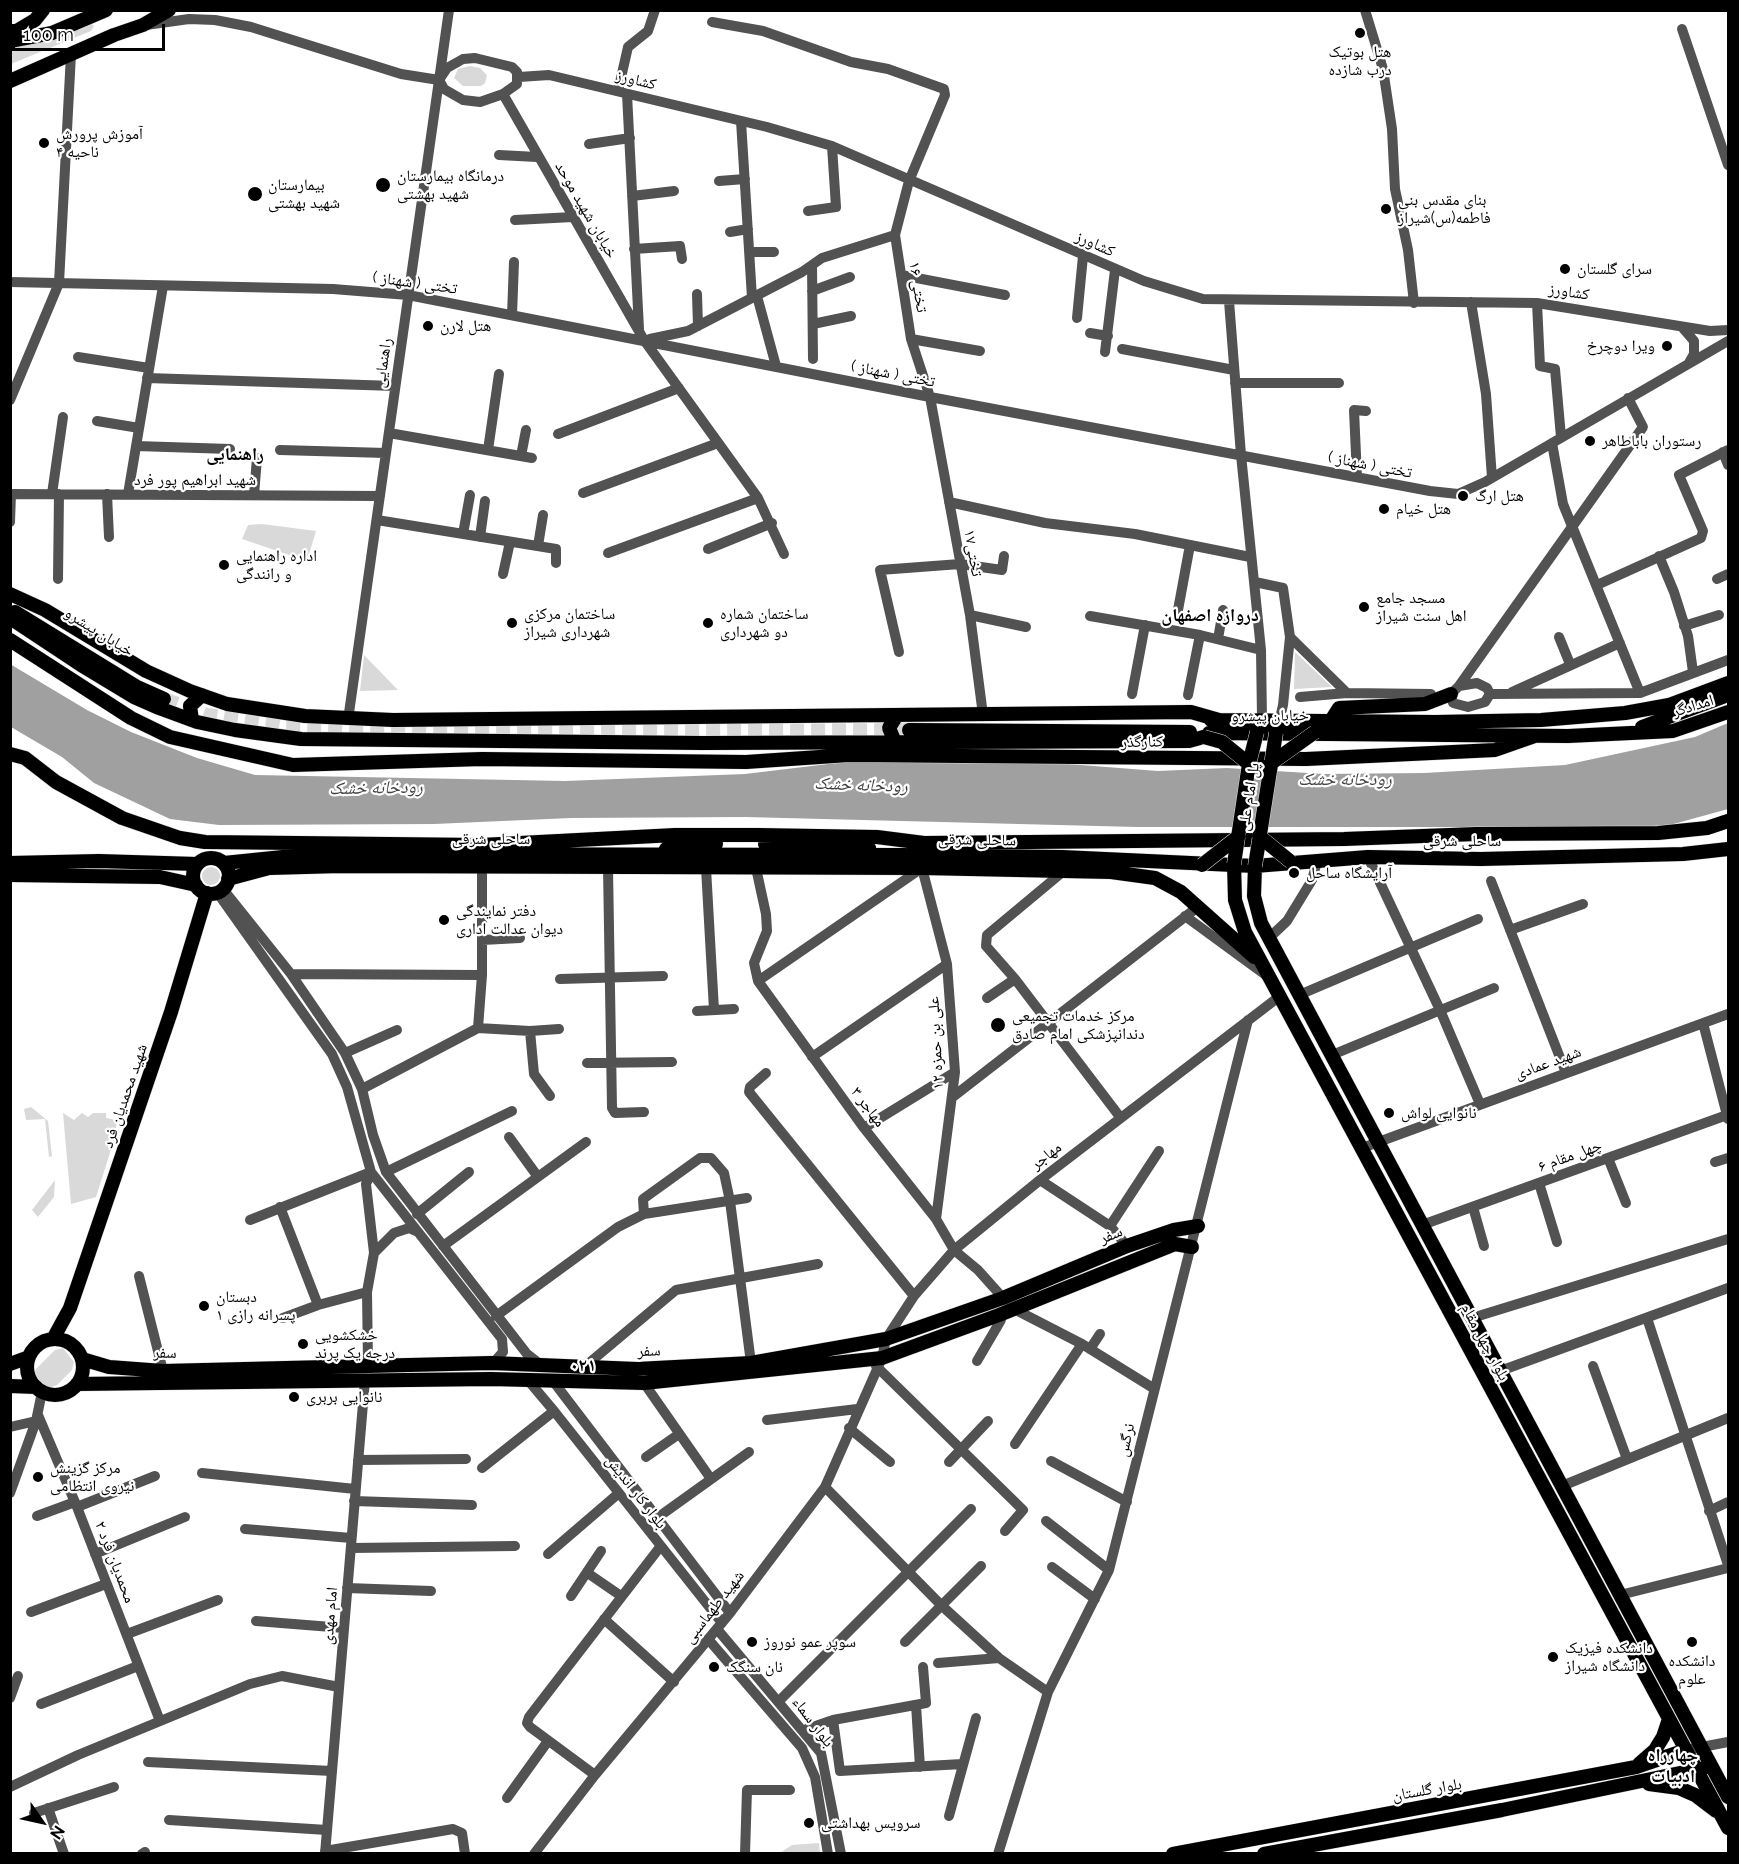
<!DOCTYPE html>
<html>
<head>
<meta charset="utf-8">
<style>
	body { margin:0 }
	#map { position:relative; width:1739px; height:1864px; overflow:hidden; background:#fff; font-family:Raleway,sans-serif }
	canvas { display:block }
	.frame { position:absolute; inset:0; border:12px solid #000; pointer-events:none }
	.north { position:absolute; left:12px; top:1792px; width:60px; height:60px; -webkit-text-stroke:4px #fff; paint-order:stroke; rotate:124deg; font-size:16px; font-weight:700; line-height:24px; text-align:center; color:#000 }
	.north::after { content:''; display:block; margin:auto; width:21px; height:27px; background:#000; clip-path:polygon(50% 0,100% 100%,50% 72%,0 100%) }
	.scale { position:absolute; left:12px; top:24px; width:153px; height:27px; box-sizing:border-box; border:3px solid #000; border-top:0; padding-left:8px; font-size:18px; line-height:21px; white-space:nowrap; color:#000; -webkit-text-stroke:4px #fff; paint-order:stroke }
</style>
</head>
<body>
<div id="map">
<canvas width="1739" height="1864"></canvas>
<div class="frame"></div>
<div class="north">N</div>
<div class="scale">100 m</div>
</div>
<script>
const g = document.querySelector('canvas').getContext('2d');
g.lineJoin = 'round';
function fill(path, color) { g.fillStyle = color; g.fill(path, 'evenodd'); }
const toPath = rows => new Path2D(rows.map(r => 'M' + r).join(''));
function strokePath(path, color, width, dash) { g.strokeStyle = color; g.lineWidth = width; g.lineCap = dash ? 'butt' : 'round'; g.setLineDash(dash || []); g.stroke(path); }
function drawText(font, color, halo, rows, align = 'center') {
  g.font = font + ' Raleway,"Noto Naskh Arabic",sans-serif'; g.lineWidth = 4.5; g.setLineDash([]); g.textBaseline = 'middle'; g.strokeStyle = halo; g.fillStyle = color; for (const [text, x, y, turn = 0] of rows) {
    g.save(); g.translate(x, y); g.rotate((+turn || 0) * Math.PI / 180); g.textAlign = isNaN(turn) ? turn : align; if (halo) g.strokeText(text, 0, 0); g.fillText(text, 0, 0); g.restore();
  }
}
const green = toPath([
	[90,23,94,26,91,31,11,64,11,47],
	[470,66,480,68,487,75,485,83,481,86,463,86,454,78,458,69],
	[262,524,316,531,307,561,242,539,248,525],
	[1295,652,1332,687,1294,689],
	[364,655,398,690,360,691],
	'202 876a9 9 0 1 1 18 0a9 9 0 1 1-18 0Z',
	[31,1107,48,1121,52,1156,49,1157,45,1119,26,1120,24,1109],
	[63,1113,74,1120,82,1113,88,1117,93,1113,106,1113,106,1118,117,1120,115,1137,96,1197,71,1204],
	[55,1180,54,1197,38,1217,32,1210],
	[63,1348,74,1362,72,1370,57,1385,49,1388,45,1386,34,1375,36,1369,55,1350],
	[819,1843,820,1853,780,1853,792,1845]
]);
const water = toPath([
	[10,664,87,710,131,732,197,758,255,775,565,781,745,774,845,762,908,760,1055,763,1158,771,1227,768,1324,774,1424,773,1565,765,1695,737,1728,723,1728,809,1670,825,1634,827,1137,827,745,817,571,818,434,824,219,825,170,819,94,783,62,757,11,727]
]);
const majorTunnel = toPath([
	[164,699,207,715,285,727,475,732,909,730]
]);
const minor = toPath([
	[1365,10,1383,69,1392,129,1395,189,1408,250,1414,303],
	[712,22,763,31,851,62,888,69,944,89,945,95,909,181,895,235,911,339,930,397,970,615,983,715],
	[146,25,189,19,215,20,251,27,401,74,439,80],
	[1682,29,1728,165],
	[475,58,512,67,517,72,517,84,503,94,480,102,463,100,444,89,439,80,447,68,463,59,475,58],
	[519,77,549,75,767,127,832,146,1144,281,1203,299,1537,303,1710,331,1728,330],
	[618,91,628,47,648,31,655,10],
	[503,94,644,340,758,498,784,554],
	[627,94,639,329],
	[741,121,752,298],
	[589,144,630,138],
	[499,155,537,157],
	[719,181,745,179],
	[632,196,674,191],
	[808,211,836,207,832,146],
	[515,220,573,217],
	[730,232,748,229],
	[634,249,680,246,682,259],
	[750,252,774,252],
	[812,265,813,359],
	[901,275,1005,295],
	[10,282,333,289,408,295,930,397,1430,491,1458,494,1485,482,1728,341],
	[812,291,850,277],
	[697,294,698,326],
	[757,296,776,366],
	[1229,301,1241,455,1261,650,1262,719],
	[1471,302,1486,394,1492,478],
	[1537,303,1540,366,1555,369,1561,437],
	[512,315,514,262],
	[1077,318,1083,256],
	[813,324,851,316],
	[1682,327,1694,341,1694,354,1689,363],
	[1090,333,1108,336],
	[650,339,688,331,802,272,822,258,895,235],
	[911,339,980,351],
	[1122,349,1234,370],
	[1105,352,1115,270],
	[78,357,149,368],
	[147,378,395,386],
	[1235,383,1339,383],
	[10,400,59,283,71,54],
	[97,421,139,428],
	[389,433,532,458],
	[558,434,679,388],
	[1552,443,1563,504,1640,693],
	[136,446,230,449],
	[280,450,386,453],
	[488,450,499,374],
	[1723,452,1728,465],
	[521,456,526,430],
	[1357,477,1354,410,1366,411],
	[583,493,718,443],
	[10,494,380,496],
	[52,494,63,417],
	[107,494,109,537],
	[128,494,163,286],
	[254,495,257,458],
	[949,502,1045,523,1135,534,1250,557],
	[377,520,556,549,556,563],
	[10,522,11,494],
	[463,534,470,495],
	[480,537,485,501],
	[538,546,543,515],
	[708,549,772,523],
	[608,553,758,498],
	[1659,556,1674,592,1688,636,1693,672],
	[503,574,510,542],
	[58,579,59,494],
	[1717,579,1728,574],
	[1255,582,1283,588,1290,637,1283,705,1278,727],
	[1597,585,1701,538,1703,531,1679,475,1728,450],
	[1178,610,1190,545],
	[970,615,1026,627],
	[1090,616,1200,635,1261,650],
	[1684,626,1719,615],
	[1290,637,1347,693],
	[1559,637,1570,664],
	[1218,639,1223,610],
	[899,652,880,570,960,564,1002,570,1004,556],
	[1477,683,1487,688,1490,694,1485,702,1468,707,1453,703,1451,694,1459,686,1477,683],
	[1459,686,1643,427,1628,398],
	[1512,692,1620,643],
	[1132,694,1145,625],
	[1490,694,1640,693,1728,660],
	[1188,695,1200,635],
	[1300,697,1347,693,1431,694],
	[348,720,449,10],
	[1368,857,1440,1010,1480,1104],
	[608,868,612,1108,615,1113,644,1112],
	[706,868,714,1010],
	[756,868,766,914,767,931,754,963,758,981,864,1128,936,1219,954,1250,978,1270,1003,1298],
	[1065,870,987,935,986,946,1015,979,1120,1117],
	[1491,881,1566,1073],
	[223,889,291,974,345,1053,362,1089,373,1135,386,1172,527,1354,541,1365],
	[217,892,332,1054,347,1087,371,1172,502,1339,503,1352,493,1363],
	[1185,916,1267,976],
	[1510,930,1583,904],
	[1269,938,1287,921,1312,880,1317,862],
	[482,940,520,938],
	[291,974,482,975],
	[560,979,663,976],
	[758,981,922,868,947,964,955,1072,936,1219],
	[1299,995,1478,919],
	[987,998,1015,979],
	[697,1011,734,1009],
	[1703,1023,1728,1119],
	[478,1028,482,975,482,869],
	[478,1028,530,1031,559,1029],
	[530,1031,534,1074,550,1096],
	[345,1053,397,1030],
	[1332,1055,1494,988],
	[812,1057,947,964],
	[587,1063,672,1062],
	[766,1073,750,1087,749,1092,914,1296],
	[362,1089,478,1028],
	[954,1096,1199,906],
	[864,1128,955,1072],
	[509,1137,538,1177],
	[1362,1148,1728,1014],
	[1608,1158,1626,1203],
	[1715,1162,1728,1158],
	[386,1172,512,1111],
	[1040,1180,1110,1226,1127,1246],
	[1539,1183,1557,1242],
	[280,1207,318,1305],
	[1473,1207,1484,1246],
	[417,1214,469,1172],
	[644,1214,643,1199,700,1158,711,1158,724,1173,730,1201,751,1363],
	[250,1220,371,1172],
	[1422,1225,1727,1115],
	[1110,1226,1159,1151],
	[443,1246,586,1142],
	[374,1253,394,1233,409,1228,418,1232],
	[139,1276,163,1371],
	[1014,1309,1082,1344,1153,1388],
	[496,1316,618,1227,644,1214,747,1198],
	[283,1318,318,1305,367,1292],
	[1472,1318,1728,1239],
	[1647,1318,1728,1565],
	[1090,1349,1100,1334],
	[977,1361,1001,1320,999,1315],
	[368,1364,367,1292,374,1253,366,1184,371,1172],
	[876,1366,1023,1510,1005,1531],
	[1593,1366,1627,1459],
	[583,1368,676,1290,818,1264],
	[1500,1371,1728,1288],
	[527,1379,554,1411,722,1623],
	[553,1381,730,1613],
	[644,1383,711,1479],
	[38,1415,77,1507,160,1721],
	[767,1420,857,1409],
	[10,1427,36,1421],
	[849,1428,890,1462],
	[1015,1444,1082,1344],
	[646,1457,679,1434],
	[358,1460,466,1459],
	[1051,1461,1127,1502],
	[949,1462,988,1421],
	[482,1468,554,1411],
	[202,1473,355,1489],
	[1562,1486,1728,1418],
	[825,1487,941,1605,999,1658,1048,1692],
	[10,1493,36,1421,42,1392],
	[354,1501,472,1505],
	[77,1507,155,1476],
	[1709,1511,1728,1502],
	[37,1516,75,1502],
	[657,1518,749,1452],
	[1046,1521,1109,1570],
	[245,1529,351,1538],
	[351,1548,515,1546],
	[95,1554,185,1517],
	[548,1554,619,1493],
	[1052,1567,1095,1599],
	[589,1574,621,1596],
	[347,1588,431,1591],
	[1620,1595,1728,1568],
	[571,1596,601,1551],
	[31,1612,106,1584],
	[604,1619,674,1682],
	[256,1621,344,1628],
	[717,1629,821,1753,841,1854],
	[127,1634,218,1600],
	[708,1639,802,1748,815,1777,828,1854],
	[905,1642,981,1566],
	[938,1663,999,1658],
	[10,1698,18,1676],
	[779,1701,971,1509],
	[41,1704,138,1666],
	[916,1705,920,1767],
	[833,1720,840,1771,962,1764],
	[804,1730,833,1720,926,1703,923,1667],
	[1686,1750,1728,1742],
	[148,1762,332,1771],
	[595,1775,530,1727,527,1723,529,1717,660,1547],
	[10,1787,78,1755,250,1684,282,1676,339,1687],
	[507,1798,548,1741],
	[48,1808,64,1854],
	[34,1813,114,1787],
	[949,1816,976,1718],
	[169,1820,327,1830],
	[325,1851,453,1829,462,1833,465,1854],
	[142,1854,145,1852],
	[325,1854,365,1380],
	[534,1854,595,1775,730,1613,825,1487,882,1358,886,1339,914,1296,954,1250,1040,1180,1280,996],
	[745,1854,747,1790,790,1790],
	[998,1854,1048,1692,1109,1570,1248,1020]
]);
const major = toPath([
	[10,35,35,20,43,10],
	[10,41,52,33,106,10],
	[10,81,114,35,143,25,169,10],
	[10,594,45,610,146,671,190,691,227,704,305,716,393,720,1191,712,1219,720],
	[15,612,137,687,164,699],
	[10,618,81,665,134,697,159,708,197,722,235,730,301,739,703,743,1189,741,1218,733],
	[10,640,131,718,170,737,293,765,482,759,746,762,849,755,1306,759,1495,750,1535,736],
	[1332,719,1339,708,1425,704,1451,694],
	[192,720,190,706,202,695],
	[1211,720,1435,722,1541,720,1625,713,1669,705,1728,683],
	[1642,727,1728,695],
	[909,730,1190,732],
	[1209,733,1568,736,1673,731,1728,712],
	[895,742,889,728,897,715],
	[10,754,25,758,56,782,122,818,180,838,205,842,481,845,675,835,758,835,877,837,924,843,1344,839,1476,834,1658,833,1707,828,1728,821],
	[765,844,869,848],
	[666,849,716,844],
	'193 876a18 18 0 1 1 36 0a18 18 0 1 1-36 0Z',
	[10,863,99,861,197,864],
	[224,863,312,854,902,855,1062,857,1255,866,1368,857,1481,859,1683,854,1728,849],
	[1234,864,1235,900,1245,932,1728,1828],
	[1255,866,1254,896,1261,923,1728,1797],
	[10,875,160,877,196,885],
	[228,879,269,868,341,866,922,868,1111,872,1155,878,1181,892,1254,957],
	[53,1339,70,1308,171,1012,207,893],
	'27 1367a28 28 0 1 1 56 0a28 28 0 1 1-56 0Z',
	[82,1359,109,1367,163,1371,491,1363,637,1369,751,1363,886,1339,1003,1298,1127,1246,1174,1230,1198,1226],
	[10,1364,29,1357],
	[77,1384,491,1379,644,1383,882,1358,999,1315,1175,1244,1192,1247],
	[10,1386,36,1387],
	[1639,1764,1655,1750,1663,1737,1669,1719],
	[1649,1784,1679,1788,1695,1795,1716,1811],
	[1173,1854,1636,1767,1686,1750],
	[1264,1854,1502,1810,1704,1768]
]);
const majorBridge = toPath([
	[1204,737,1222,742,1249,764],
	[1270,764,1315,732],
	[1259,836,1291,862],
	[1234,864,1249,764,1257,732],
	[1202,865,1239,836],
	[1255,866,1276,733]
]);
const markers = [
	[1360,33,6,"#000"],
	[44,143,6,"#000"],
	[383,185,8,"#000"],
	[255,194,8,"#000"],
	[1386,209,6,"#000"],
	[1565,269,6,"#000"],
	[428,326,6,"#000"],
	[1667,346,6,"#000"],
	[1590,441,6,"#000"],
	[1463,496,6,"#000"],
	[1384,509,6,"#000"],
	[224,565,6,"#000"],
	[1364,607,6,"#000"],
	[512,623,6,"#000"],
	[708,623,6,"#000"],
	[1294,873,6,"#000"],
	[444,920,6,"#000"],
	[998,1025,8,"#000"],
	[1389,1113,6,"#000"],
	[204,1306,6,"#000"],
	[303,1344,6,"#000"],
	[294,1397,6,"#000"],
	[38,1477,6,"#000"],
	[752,1642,6,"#000"],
	[1692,1642,6,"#000"],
	[1553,1657,6,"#000"],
	[714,1667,6,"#000"],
	[809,1823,6,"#000"]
];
const poiNames = [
	["هتل بوتیک",1360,52,"center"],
	["درب شازده",1360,70,"center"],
	["آموزش پرورش",56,134],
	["ناحیه ۴",56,152],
	["درمانگاه بیمارستان",397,176],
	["شهید بهشتی",397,194],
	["بیمارستان",268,185],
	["شهید بهشتی",268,203],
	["بنای مقدس بنی",1398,200],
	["فاطمه(س)شیراز",1398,218],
	["سرای گلستان",1577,269],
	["هتل لارن",440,326],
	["ویرا دوچرخ",1655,346,"right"],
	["رستوران باباطاهر",1602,441],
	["هتل ارگ",1475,496],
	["هتل خیام",1396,509],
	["اداره راهنمایی",236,556],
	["و رانندگی",236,574],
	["مسجد جامع",1376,598],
	["اهل سنت شیراز",1376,616],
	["ساختمان مرکزی",524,614],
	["شهرداری شیراز",524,632],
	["ساختمان شماره",720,614],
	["دو شهرداری",720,632],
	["آرایشگاه ساحل",1306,873],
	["دفتر نمایندگی",456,911],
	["دیوان عدالت اداری",456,929],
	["مرکز خدمات تجمیعی",1012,1016],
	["دندانپزشکی امام صادق",1012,1034],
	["نانوایی لواش",1401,1113],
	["دبستان",216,1297],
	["پسرانه رازی ۱",216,1315],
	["خشکشویی",315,1335],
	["درجه یک پرند",315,1353],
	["نانوایی بربری",306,1397],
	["مرکز گزینش",50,1468],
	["نیروی انتظامی",50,1486],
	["سوپر عمو نوروز",764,1642],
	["دانشکده فیزیک",1565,1648],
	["دانشگاه شیراز",1565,1666],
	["دانشکده",1692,1661,"center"],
	["علوم",1692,1679,"center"],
	["نان سنگک",726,1667],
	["سرویس بهداشتی",821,1823]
];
const streetNames = [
	["کشاورز",636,80,14],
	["خیابان شهید موحد",586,210,60],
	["کشاورز",1095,244,24],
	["تختی ( شهناز )",415,283,8],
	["تختی ۱۶",918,287,81],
	["کشاورز",1569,292,8],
	["راهنمایی",383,363,-82],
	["تختی ( شهناز )",893,374,11],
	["تختی ( شهناز )",1370,465,11],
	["شهید ابراهیم پور فرد",195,480],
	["تختی۱۷",973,553,80],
	["خیابان پیشرو",99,632,32],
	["امدادگر",1693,706,-17],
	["خیابان پیشرو",1270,716,-1],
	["کنارگذر",1142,742,-1],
	["پل امام علی",1249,797,-81],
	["ساحلی شرقی",491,839],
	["ساحلی شرقی",977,840,1],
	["ساحلی شرقی",1462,841],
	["۱۲ علی بن حمزه",936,1043,-93],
	["شهید عمادی",1548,1063,-20],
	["شهید محمدیان فرد",125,1096,-71],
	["۳ مهاجر",868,1107,53],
	["مهاجر",1046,1156,-38],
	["چهل مقام ۶",1570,1156,-20],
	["سفر",1111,1235,-22],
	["بلوار چهل مقام",1485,1342,62],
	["سفر",649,1351,-2],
	["سفر",165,1353,1],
	["نرگس",1126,1440,-77],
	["بلوار کار اندیش",636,1492,52],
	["۲ محمدیان فرد",115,1562,69],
	["شهید طهماسبی",714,1607,-52],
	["امام مهدی",330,1616,-85],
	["بلوار سماء",813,1722,53],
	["بلوار گلستان",1427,1790,-10]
];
const neighbourhoodNames = [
	["راهنمایی",235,455],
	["دروازه اصفهان",1210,616],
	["۰۲۱",583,1366],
	["چهارراه",1673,1756],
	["ادبیات",1673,1777]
];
const waterNames = [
	["رودخانه خشک",1345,780],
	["رودخانه خشک",861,785,2],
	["رودخانه خشک",376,788,-1]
];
fill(green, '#d9d9d9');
fill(water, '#a0a0a0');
strokePath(majorTunnel, '#d9d9d9', 14, [14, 7]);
strokePath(major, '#dbdbdb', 15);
strokePath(minor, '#525252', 10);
strokePath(major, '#000', 14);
strokePath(majorBridge, '#dbdbdb', 15, []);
strokePath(majorBridge, '#000', 14);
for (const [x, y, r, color] of markers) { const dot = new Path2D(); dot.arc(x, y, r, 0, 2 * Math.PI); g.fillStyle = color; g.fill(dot); strokePath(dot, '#fff', 2); }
drawText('16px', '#000', '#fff', poiNames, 'left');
drawText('16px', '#000', '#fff', streetNames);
drawText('bold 18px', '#000', '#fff', neighbourhoodNames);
drawText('italic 18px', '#414141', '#fff', waterNames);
</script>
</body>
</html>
